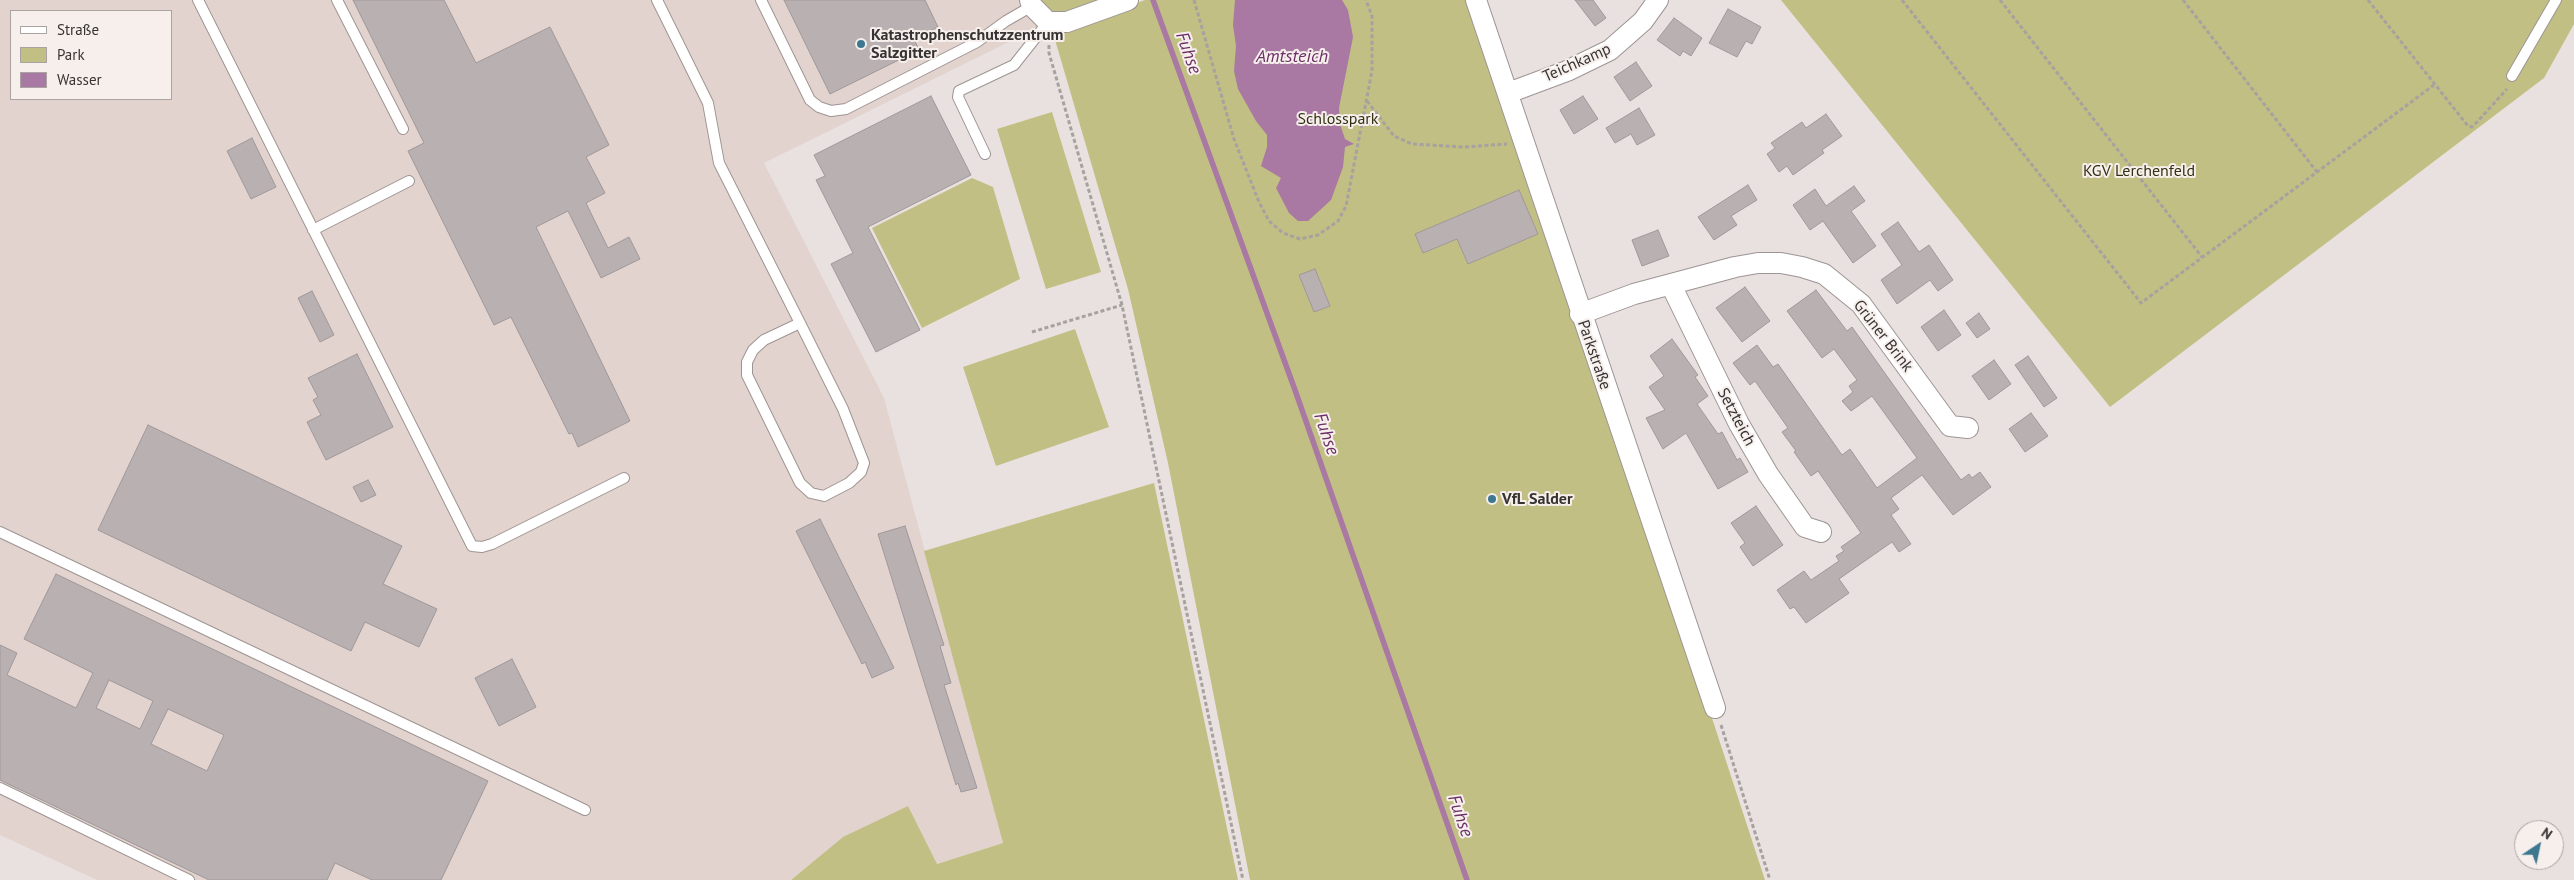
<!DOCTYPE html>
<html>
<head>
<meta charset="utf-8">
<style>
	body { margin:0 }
	#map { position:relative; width:2574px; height:880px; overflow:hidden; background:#e9e1df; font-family:"PT Sans",sans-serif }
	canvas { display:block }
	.legend { position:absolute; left:10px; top:10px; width:162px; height:90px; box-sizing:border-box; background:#f6efec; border:1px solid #a9a4a2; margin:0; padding:6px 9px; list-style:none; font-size:15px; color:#363332 }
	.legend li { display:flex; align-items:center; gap:10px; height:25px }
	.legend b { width:25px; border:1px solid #a9a4a2 }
	.north { position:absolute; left:2514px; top:820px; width:50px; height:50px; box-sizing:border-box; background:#f6efec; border:1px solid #a9a4a2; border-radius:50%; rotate:34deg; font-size:14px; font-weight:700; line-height:20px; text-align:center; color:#363332 }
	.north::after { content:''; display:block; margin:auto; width:18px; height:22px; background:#3d7790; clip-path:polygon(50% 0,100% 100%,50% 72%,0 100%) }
</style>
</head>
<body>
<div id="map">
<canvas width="2574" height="880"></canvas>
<ul class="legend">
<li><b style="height:6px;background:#fff"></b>Straße</li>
<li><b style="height:14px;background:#c1bf83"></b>Park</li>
<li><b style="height:14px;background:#a978a3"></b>Wasser</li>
</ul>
<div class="north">N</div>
</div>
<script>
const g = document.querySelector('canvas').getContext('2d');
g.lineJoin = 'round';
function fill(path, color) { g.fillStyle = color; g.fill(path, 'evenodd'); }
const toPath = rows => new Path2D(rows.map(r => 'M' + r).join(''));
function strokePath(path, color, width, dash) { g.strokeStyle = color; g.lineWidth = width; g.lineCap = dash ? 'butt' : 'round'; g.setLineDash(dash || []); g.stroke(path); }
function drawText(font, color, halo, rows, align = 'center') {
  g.font = font + ' "PT Sans",sans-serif'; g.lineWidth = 4; g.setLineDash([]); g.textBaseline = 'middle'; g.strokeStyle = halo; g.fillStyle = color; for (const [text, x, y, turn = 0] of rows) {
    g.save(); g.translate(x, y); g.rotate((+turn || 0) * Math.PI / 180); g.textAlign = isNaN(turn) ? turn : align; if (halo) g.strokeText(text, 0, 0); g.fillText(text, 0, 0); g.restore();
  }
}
const built = toPath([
	[0,0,1040,0,1051,26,1033,30,764,163,884,398,1003,843,936,864,843,837,791,880,97,880,0,835],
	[11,11,171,11,171,99,11,99]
]);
const green = toPath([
	[1040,0,1112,0,1059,15,1044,10],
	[1145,0,1466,0,1710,712,1765,880,1250,880,1168,463,1128,289,1051,26,1093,19],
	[1781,0,2574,0,2574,24,2544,78,2110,407],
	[1052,112,1101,272,1046,289,997,129],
	[972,178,993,187,1020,279,922,328,872,228],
	[1075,329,1109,427,996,466,963,367],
	[1154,483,1238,880,791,880,843,837,908,806,937,864,1003,843,924,551]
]);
const water = toPath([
	[1235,0,1342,0,1348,10,1353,37,1339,108,1340,124,1345,139,1354,144,1345,147,1343,167,1331,200,1308,221,1298,221,1289,213,1276,188,1281,178,1261,166,1267,147,1267,135,1256,121,1238,89,1234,71,1236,46,1233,25]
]);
const stream = toPath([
	[1153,0,1295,390,1467,880]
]);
const building = toPath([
	[353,0,444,0,476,63,550,27,609,145,586,157,605,193,586,203,608,248,629,237,640,259,601,278,568,211,536,227,630,421,578,447,572,433,569,434,511,317,494,325,408,151,424,143,353,0],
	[784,0,925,0,938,27,914,39,919,50,830,94,784,0],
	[1575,0,1593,0,1606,18,1595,26,1575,0],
	[1728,9,1761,27,1752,44,1746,41,1737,57,1709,43,1728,9],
	[1674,18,1702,38,1691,56,1683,51,1680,56,1657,40,1674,18],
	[1636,62,1652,86,1630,101,1614,77,1636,62],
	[931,96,971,175,868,227,920,330,876,352,831,264,853,253,816,180,825,176,814,155,931,96],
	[1583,96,1598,119,1574,134,1560,110,1583,96],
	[1639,108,1655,135,1637,145,1631,134,1615,143,1606,128,1639,108],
	[1826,114,1842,136,1822,150,1824,153,1793,175,1787,166,1779,172,1767,154,1775,148,1771,143,1802,122,1806,128,1826,114],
	[252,138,276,187,251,199,227,151,252,138],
	[1748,185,1757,200,1731,216,1737,225,1714,240,1698,217,1748,185],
	[1854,186,1865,201,1851,211,1876,246,1853,263,1823,221,1810,230,1793,205,1815,189,1826,206,1854,186],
	[1519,190,1538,234,1468,264,1457,239,1423,253,1415,234,1519,190],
	[1898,222,1919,252,1929,245,1953,280,1938,291,1930,280,1897,304,1881,280,1902,265,1881,234,1898,222],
	[1658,230,1669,256,1642,266,1632,240,1658,230],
	[1315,269,1330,306,1314,312,1299,275,1315,269],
	[1745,287,1770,321,1742,342,1716,308,1745,287],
	[1816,290,1847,331,1852,327,1961,480,1969,474,1972,478,1980,472,1991,487,1953,515,1922,475,1891,498,1899,509,1891,515,1911,544,1899,552,1892,542,1839,579,1849,593,1806,623,1794,607,1790,609,1777,590,1804,571,1811,580,1839,561,1836,556,1844,551,1841,547,1861,533,1818,471,1811,476,1794,452,1796,451,1782,432,1788,428,1755,381,1750,385,1733,363,1757,345,1773,367,1778,364,1842,455,1850,449,1877,488,1917,458,1872,396,1851,411,1842,401,1853,392,1849,386,1857,380,1834,349,1822,358,1787,311,1816,290],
	[312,291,334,335,320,342,298,298,312,291],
	[1944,310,1961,335,1938,351,1921,327,1944,310],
	[1979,313,1990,329,1977,338,1966,323,1979,313],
	[1672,339,1698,375,1695,377,1708,396,1697,404,1718,434,1722,432,1737,460,1740,458,1748,472,1718,489,1686,433,1663,449,1646,418,1665,410,1649,387,1664,376,1650,356,1672,339],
	[357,354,393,427,326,460,307,422,321,415,313,400,318,397,308,378,357,354],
	[2028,356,2057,398,2044,407,2015,365,2028,356],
	[1994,360,2011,384,1989,400,1972,376,1994,360],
	[2031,413,2048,436,2025,452,2009,429,2031,413],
	[148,425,402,546,383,584,437,609,419,647,365,622,351,651,98,530,148,425],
	[368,480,376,495,361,502,353,487,368,480],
	[1756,506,1783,545,1753,566,1740,547,1745,543,1731,523,1756,506],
	[820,519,894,668,872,678,865,662,862,664,796,531,820,519],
	[905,526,944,645,940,646,951,683,944,685,977,788,961,792,958,783,956,785,878,534,905,526],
	[56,574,488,781,441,880,372,880,335,863,327,880,209,880,0,780,0,645,17,653,7,675,76,708,93,673,24,639,56,574],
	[109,680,153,701,140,729,96,708,109,680],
	[168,709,224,735,207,771,151,744,168,709],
	[512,659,536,707,499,726,475,678,512,659]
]);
const path = toPath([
	[1194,0,1234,139,1259,202,1269,221,1283,233,1300,239,1318,235,1338,221,1346,206,1372,71,1372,16,1366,0],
	[1902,0,2141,303,2434,85],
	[2000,0,2202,257],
	[2183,0,2317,172],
	[2368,0,2468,126,2472,127,2477,122,2507,89],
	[1049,45,1049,53,1122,305,1243,880],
	[1367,101,1394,136,1412,144,1464,147,1507,144],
	[1032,332,1122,305],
	[1721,725,1770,880]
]);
const service = toPath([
	[198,0,472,546,482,547,492,544,624,478],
	[337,0,403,129],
	[657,0,708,103,719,163,800,323,843,409,864,463,861,472,849,483,824,496,811,493,800,483,747,375,747,362,753,350,764,340,800,323],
	[761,0,810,100,819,107,831,111,846,109,977,42,1006,21,1032,6],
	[2512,76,2556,0],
	[985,154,958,97,959,91,1014,65,1048,22],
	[313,230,409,181],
	[0,532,585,810],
	[0,788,189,880]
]);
const minor = toPath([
	[1030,0,1032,6,1048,22,1067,22,1128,0],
	[1476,0,1715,708],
	[1508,93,1567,71,1610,50,1643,21,1658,0],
	[1671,285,1739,424,1768,474,1805,527,1821,532],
	[1580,314,1634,294,1735,267,1758,263,1781,263,1802,267,1824,274,1861,304,1950,426,1968,428]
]);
const markers = [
	[861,44,5,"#3d7790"],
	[1492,499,5,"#3d7790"]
];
const poiNames = [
	["Katastrophenschutzzentrum",871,35],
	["Salzgitter",871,53],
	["VfL Salder",1502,499]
];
const streetNames = [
	["Teichkamp",1577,63,-24],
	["Grüner Brink",1883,336,52],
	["Parkstraße",1594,355,71],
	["Setzteich",1736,417,62]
];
const parkNames = [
	["Schlosspark",1338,119],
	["KGV Lerchenfeld",2139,171]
];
const waterNames = [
	["Fuhse",1188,53,70],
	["Amtsteich",1292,57],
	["Fuhse",1326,434,71],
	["Fuhse",1460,816,71]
];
fill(built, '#e3d3ce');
fill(green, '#c1bf83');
fill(water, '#a978a3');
strokePath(stream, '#a978a3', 5.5);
fill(building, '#b8b0b1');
strokePath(building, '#a0989a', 1);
strokePath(service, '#9d9593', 12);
strokePath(minor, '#9d9593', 22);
strokePath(path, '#a7a19f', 3, [4, 2.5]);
strokePath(service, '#fff', 10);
strokePath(minor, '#fff', 20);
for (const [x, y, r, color] of markers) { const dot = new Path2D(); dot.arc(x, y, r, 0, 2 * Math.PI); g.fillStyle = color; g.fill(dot); strokePath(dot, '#f6efec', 2); }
drawText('bold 16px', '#363332', '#f6efec', poiNames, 'left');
drawText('16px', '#363332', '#f6efec', streetNames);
drawText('16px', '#323113', '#f6efec', parkNames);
drawText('italic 18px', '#6b2e66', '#f6efec', waterNames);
</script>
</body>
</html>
